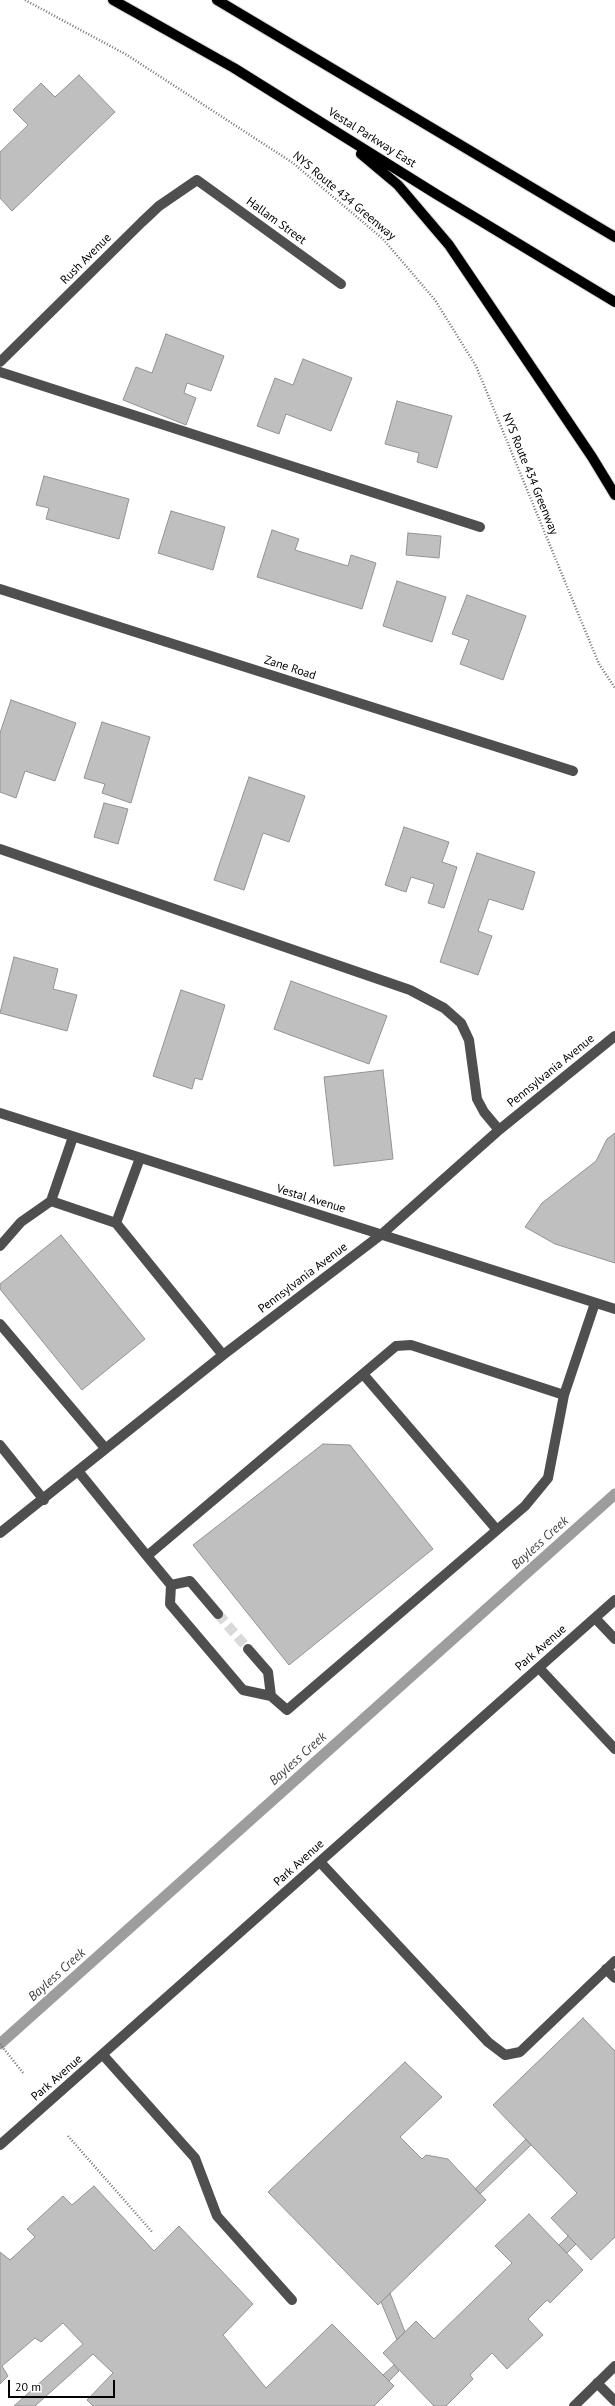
<!DOCTYPE html>
<html>
<head>
<meta charset="utf-8">
<style>
	body { margin:0 }
	#map { position:relative; width:615px; height:2406px; overflow:hidden; background:#fff; font-family:"PT Sans",sans-serif }
	canvas { display:block }
	.scale { position:absolute; left:8px; top:2380px; width:107px; height:18px; box-sizing:border-box; border:2px solid #000; border-top:0; padding-left:5px; font-size:12px; line-height:14px; white-space:nowrap; color:#000; -webkit-text-stroke:3px #fff; paint-order:stroke }
</style>
</head>
<body>
<div id="map">
<canvas width="615" height="2406"></canvas>
<div class="scale">20 m</div>
</div>
<script>
const g = document.querySelector('canvas').getContext('2d');
g.lineJoin = 'round';
const toPath = rows => new Path2D(rows.map(r => 'M' + r).join(''));
function strokePath(path, color, width, dash) { g.strokeStyle = color; g.lineWidth = width; g.lineCap = dash ? 'butt' : 'round'; g.setLineDash(dash || []); g.stroke(path); }
function fill(path, color) { g.fillStyle = color; g.fill(path, 'evenodd'); }
function drawText(font, color, halo, rows, align = 'center') {
  g.font = font + ' "PT Sans",sans-serif'; g.lineWidth = 3.5; g.setLineDash([]); g.textBaseline = 'middle'; g.strokeStyle = halo; g.fillStyle = color; for (const [text, x, y, turn = 0] of rows) {
    g.save(); g.translate(x, y); g.rotate((+turn || 0) * Math.PI / 180); g.textAlign = isNaN(turn) ? turn : align; if (halo) g.strokeText(text, 0, 0); g.fillText(text, 0, 0); g.restore();
  }
}
const stream = toPath([
	[0,2044,615,1494]
]);
const building = toPath([
	[79,75,115,112,12,211,0,198,0,152,28,125,13,110,41,83,55,97,79,75],
	[166,334,224,356,211,391,187,383,184,393,196,398,186,425,123,400,136,367,152,373,166,334],
	[303,359,352,378,331,431,286,414,279,434,257,426,275,378,293,385,303,359],
	[397,401,452,416,437,468,417,462,419,453,385,444,397,401],
	[44,476,129,499,119,539,46,519,49,508,36,505,44,476],
	[171,511,225,527,213,570,158,553,171,511],
	[272,530,299,539,295,550,348,566,351,555,376,563,362,609,257,577,272,530],
	[408,533,441,536,439,558,406,555,408,533],
	[397,581,446,597,432,642,383,626,397,581],
	[467,595,526,616,503,680,460,664,469,640,452,634,467,595],
	[11,700,76,723,55,781,25,771,16,798,0,792,0,733,11,700],
	[102,722,150,737,131,803,102,793,105,784,84,778,102,722],
	[249,777,305,796,289,842,263,833,244,890,214,880,249,777],
	[104,803,128,809,118,844,94,837,104,803],
	[404,827,449,842,442,862,457,867,444,908,428,903,434,884,411,877,406,892,385,885,404,827],
	[477,853,535,872,523,910,489,899,478,931,492,936,478,975,440,962,477,853],
	[14,957,58,969,53,989,77,995,67,1031,0,1013,14,957],
	[291,981,387,1016,369,1064,274,1029,291,981],
	[181,990,225,1005,202,1080,195,1078,192,1089,153,1076,181,990],
	[383,1070,393,1159,334,1166,324,1077,383,1070],
	[615,1133,615,1263,555,1244,525,1227,542,1203,596,1161,607,1139,615,1133],
	[61,1235,145,1339,82,1390,0,1289,0,1284,61,1235],
	[323,1444,350,1445,433,1549,289,1665,193,1545,323,1444],
	[583,2018,615,2051,615,2237,591,2260,551,2218,577,2193,493,2105,583,2018],
	[405,2062,442,2097,400,2137,422,2159,426,2155,448,2159,486,2200,378,2305,268,2192,405,2062],
	[526,2139,531,2145,480,2194,475,2189,526,2139],
	[94,2186,154,2251,179,2226,253,2304,223,2335,266,2388,332,2324,394,2386,374,2406,93,2406,87,2400,113,2373,93,2354,35,2406,14,2406,83,2344,63,2323,41,2342,35,2338,2,2366,8,2376,0,2384,0,2252,10,2260,35,2237,27,2229,63,2196,72,2205,94,2186],
	[529,2214,583,2270,550,2303,547,2300,528,2319,543,2335,507,2369,492,2353,470,2375,473,2379,446,2406,434,2406,383,2353,416,2321,434,2339,512,2263,495,2246,529,2214],
	[568,2236,576,2244,567,2253,559,2245,568,2236],
	[390,2293,405,2332,397,2340,381,2302,390,2293],
	[394,2365,399,2371,389,2381,383,2375,394,2365]
]);
const minorTunnel = toPath([
	[218,1614,248,1649]
]);
const path = toPath([
	[25,0,127,55,293,163,383,239,435,300,476,366,599,664,615,688],
	[0,2044,24,2074],
	[68,2136,153,2233]
]);
const minor = toPath([
	[0,362,142,222,159,206,197,180,341,284],
	[0,372,480,527],
	[0,589,573,771],
	[0,849,410,990,444,1008,461,1023,469,1040,477,1099,484,1112,499,1130],
	[0,1113,615,1309],
	[140,1158,116,1223,223,1355],
	[51,1201,116,1223],
	[0,1246,21,1222,51,1201,73,1137],
	[0,1324,105,1448],
	[363,1374,497,1530],
	[0,1445,44,1500],
	[78,1471,147,1556,396,1346,411,1345,564,1395,595,1303],
	[0,1533,223,1355,382,1234,499,1130,615,1036],
	[147,1556,171,1585,190,1581,218,1614],
	[171,1585,170,1604,243,1690,271,1696],
	[595,1618,615,1639],
	[248,1649,268,1672,271,1696,287,1710,525,1506,548,1478,564,1395],
	[539,1668,615,1749],
	[320,1862,488,2042,505,2055,520,2052,615,1961],
	[606,1969,615,1978],
	[103,2055,195,2158,217,2216,292,2300],
	[0,2145,615,1600],
	[597,2383,615,2401],
	[574,2406,615,2366]
]);
const major = toPath([
	[113,0,234,68,436,194,615,302],
	[217,0,615,237],
	[361,154,398,185,449,245,592,457,615,495]
]);
const streetNames = [
	["Vestal Parkway East",372,138,32],
	["NYS Route 434 Greenway",344,196,40],
	["Hallam Street",276,221,36],
	["Rush Avenue",86,259,-45],
	["NYS Route 434 Greenway",530,474,68],
	["Zane Road",290,668,18],
	["Pennsylvania Avenue",551,1071,-39],
	["Vestal Avenue",311,1199,17],
	["Pennsylvania Avenue",303,1278,-37],
	["Park Avenue",541,1648,-41],
	["Park Avenue",299,1863,-42],
	["Park Avenue",57,2078,-41]
];
const waterNames = [
	["Bayless Creek",540,1543,-42],
	["Bayless Creek",298,1759,-42],
	["Bayless Creek",57,1975,-42]
];
strokePath(stream, '#9d9d9d', 11);
fill(building, '#bfbfbf');
strokePath(building, '#939393', 1);
strokePath(minorTunnel, '#d9d9d9', 10, [10, 5]);
strokePath(major, '#dbdbdb', 12);
strokePath(path, '#717171', 2.5, [1, 2]);
strokePath(minor, '#4f4f4f', 10);
strokePath(major, '#000', 10);
drawText('12px', '#000', '#fff', streetNames);
drawText('italic 13px', '#3e3e3e', '#fff', waterNames);
</script>
</body>
</html>
